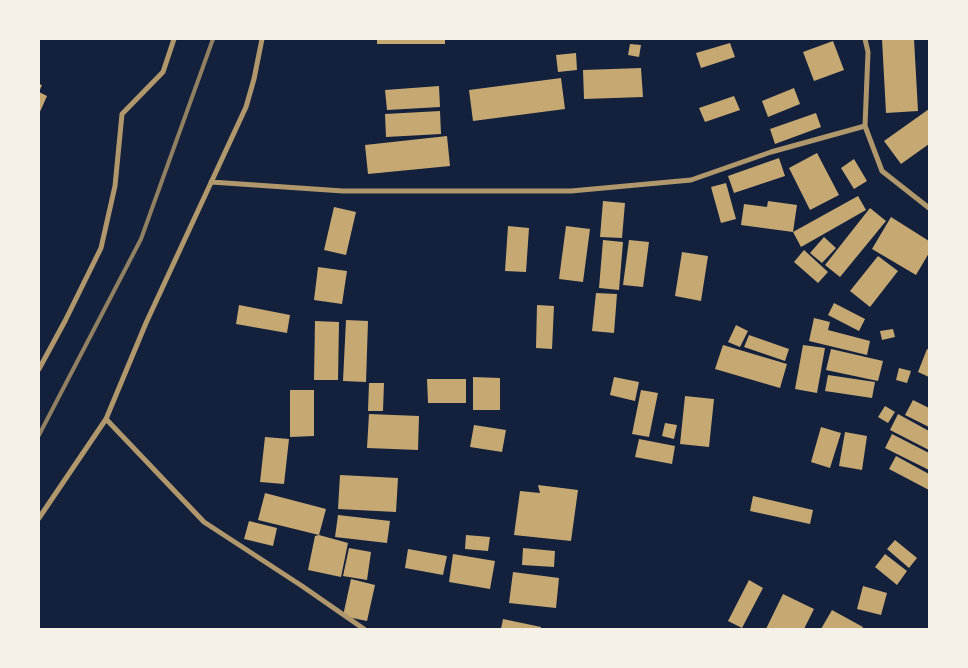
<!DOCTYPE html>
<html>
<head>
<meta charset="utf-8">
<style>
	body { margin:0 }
	#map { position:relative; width:968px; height:668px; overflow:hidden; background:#14213d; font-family:Commissioner,sans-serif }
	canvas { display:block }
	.frame { position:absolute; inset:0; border:40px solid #f6f1e7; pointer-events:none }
</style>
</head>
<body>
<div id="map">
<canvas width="968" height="668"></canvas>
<div class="frame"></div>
</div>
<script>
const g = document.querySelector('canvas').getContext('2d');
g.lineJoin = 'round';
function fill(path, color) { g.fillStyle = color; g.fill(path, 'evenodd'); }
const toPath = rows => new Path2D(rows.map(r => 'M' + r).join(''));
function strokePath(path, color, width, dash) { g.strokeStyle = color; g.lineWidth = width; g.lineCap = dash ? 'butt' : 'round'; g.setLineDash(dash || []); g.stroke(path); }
const building = toPath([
	[377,39,445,39,445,44,377,44],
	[882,39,914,39,918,111,886,113],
	[833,41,844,70,814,81,803,52],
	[730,43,735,57,701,68,696,53],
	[630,44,641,45,639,57,628,55],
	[576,53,577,70,558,72,556,55],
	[641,68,643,97,584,99,583,70],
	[561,78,565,109,473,121,469,90],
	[39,84,42,85,39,92,47,96,39,114],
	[439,86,440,107,387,110,385,90],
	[794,88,800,104,768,117,762,101],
	[734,96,740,110,705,122,699,108],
	[929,109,929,144,901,164,884,141],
	[440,111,441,134,386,137,385,114],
	[816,113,821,127,775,144,770,129],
	[447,136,450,166,368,174,365,145],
	[817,153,839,195,810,210,789,168],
	[779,158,785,176,734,193,728,176],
	[854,159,867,181,854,189,841,168],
	[726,183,736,219,721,223,711,187],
	[858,196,866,210,801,247,793,232],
	[603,201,625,203,622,238,600,237],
	[768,201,797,205,793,232,741,225,744,204,767,207],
	[334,207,356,212,346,255,324,250],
	[870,208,886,221,840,277,825,265],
	[891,217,929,241,929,253,916,275,872,249],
	[508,226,529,228,526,272,505,271],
	[566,226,590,229,583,282,559,279],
	[824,237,836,248,822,263,810,253],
	[603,240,623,242,619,290,599,288],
	[629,240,649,242,643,287,623,285],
	[804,250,828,272,818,283,794,262],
	[682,252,708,256,701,301,675,296],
	[878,256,898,271,870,307,850,291],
	[318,267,347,271,342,304,314,300],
	[596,293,617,294,614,333,592,331],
	[834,303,865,319,859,331,828,315],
	[239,305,290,315,287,333,236,324],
	[537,305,554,306,552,349,536,348],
	[814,318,830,322,828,330,870,341,867,355,809,341],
	[346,320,368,321,366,382,343,381],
	[315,321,339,322,338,380,314,380],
	[736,325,748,331,740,347,728,342],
	[893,329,895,337,882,340,880,331],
	[749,335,789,349,785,361,744,347],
	[723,345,787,364,780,388,715,369],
	[803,345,825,348,817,393,795,389],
	[831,349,883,361,878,381,826,370],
	[927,349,929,350,929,377,918,372],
	[899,368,911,371,907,383,896,380],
	[828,375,875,382,872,398,825,391],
	[473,377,500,378,500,410,473,410],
	[614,377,639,382,635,401,610,395],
	[427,379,466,379,466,403,428,403],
	[369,383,384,383,383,411,368,411],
	[290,390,314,390,314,436,290,437],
	[641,390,658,393,649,437,632,434],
	[685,396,714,399,709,447,680,444],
	[913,400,929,408,929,427,905,415],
	[885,406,895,412,888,423,878,417],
	[369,414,419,416,418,450,367,448],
	[898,414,929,431,929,450,890,430],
	[665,423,677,425,674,439,662,436],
	[474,425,506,430,502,452,470,447],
	[821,427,841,433,830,468,811,462],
	[845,432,867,436,862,470,839,466],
	[892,434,929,453,929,470,885,448],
	[265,437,289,439,284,484,260,482],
	[639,439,675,446,672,464,635,457],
	[896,456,929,474,929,490,889,469],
	[340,475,398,478,396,512,338,509],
	[538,485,578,490,571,541,514,535,520,491,540,493],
	[265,493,326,509,319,535,258,520],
	[753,496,813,510,810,524,750,511],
	[338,515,390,521,387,543,335,537],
	[249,521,277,528,273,546,244,539],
	[319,535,348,543,341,577,308,570,315,536],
	[466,535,490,537,488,551,465,549],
	[895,540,917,558,909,568,887,549],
	[349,548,371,552,367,580,343,576],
	[523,548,555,551,554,567,522,565],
	[408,549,447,556,443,575,405,568],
	[453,554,495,561,490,589,449,582],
	[885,554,907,571,897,585,875,567],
	[513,572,559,578,556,608,509,603],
	[351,579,375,585,367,621,343,616],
	[749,580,763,588,742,628,728,621],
	[863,586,887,593,881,615,857,609],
	[783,594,814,609,804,629,766,629],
	[832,610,863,627,862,629,821,629],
	[503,619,541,627,541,629,501,629]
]);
const minor = toPath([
	[865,39,868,52,865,126,882,171,929,208],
	[211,182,343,191,571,191,691,180,771,152,865,126],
	[39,369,65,321,101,248,115,186,122,114,163,72,174,39],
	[106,419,204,522,302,586,364,629],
	[39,518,106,419,146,323,246,107,254,79,262,39]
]);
const rail = toPath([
	[39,435,141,239,213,39]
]);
fill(building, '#c6a872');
strokePath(minor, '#b1986c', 5);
strokePath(rail, '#918062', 4);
</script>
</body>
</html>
